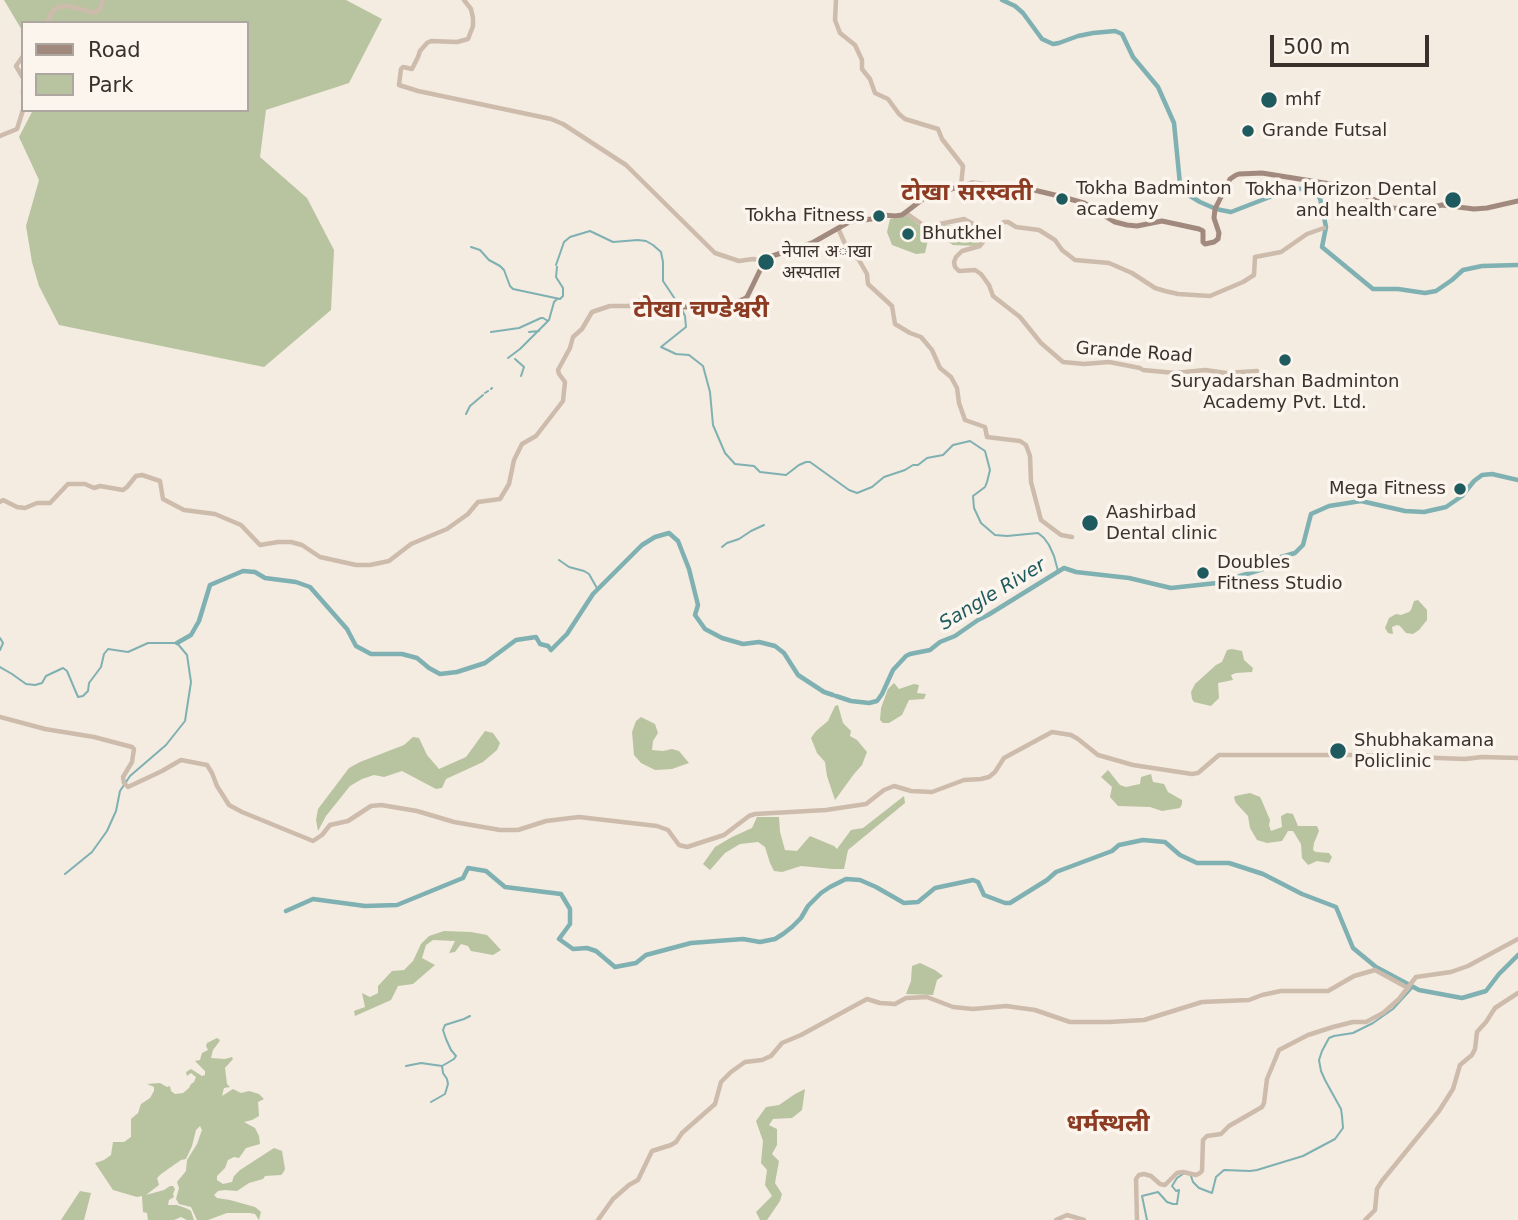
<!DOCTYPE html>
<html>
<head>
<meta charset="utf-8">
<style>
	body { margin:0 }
	#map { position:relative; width:1518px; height:1220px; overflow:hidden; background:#f4ebe1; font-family:"DejaVu Sans",sans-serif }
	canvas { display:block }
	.legend { position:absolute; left:21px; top:21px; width:228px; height:91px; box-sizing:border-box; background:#fbf5ee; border:2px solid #aea6a0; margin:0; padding:9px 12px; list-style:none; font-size:21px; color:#3b302b }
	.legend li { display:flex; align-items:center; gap:14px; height:35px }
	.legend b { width:35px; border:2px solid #aea6a0 }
	.scale { position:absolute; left:1270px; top:35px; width:159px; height:32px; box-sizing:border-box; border:4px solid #3b302b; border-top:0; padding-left:9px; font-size:21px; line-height:24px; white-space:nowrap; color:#3b302b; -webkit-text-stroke:5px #fbf5ee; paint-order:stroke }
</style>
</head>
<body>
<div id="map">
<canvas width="1518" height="1220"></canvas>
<ul class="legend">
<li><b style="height:9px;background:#a18a7d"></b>Road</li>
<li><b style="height:19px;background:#b8c4a0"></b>Park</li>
</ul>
<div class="scale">500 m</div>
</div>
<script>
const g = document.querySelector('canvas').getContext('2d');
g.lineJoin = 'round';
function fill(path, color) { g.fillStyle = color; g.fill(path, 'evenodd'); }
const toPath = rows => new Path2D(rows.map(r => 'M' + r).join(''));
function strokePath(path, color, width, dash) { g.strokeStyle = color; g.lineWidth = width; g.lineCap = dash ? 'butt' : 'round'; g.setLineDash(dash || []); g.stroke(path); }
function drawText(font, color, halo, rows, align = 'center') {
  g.font = font + ' "DejaVu Sans","Noto Sans Devanagari",sans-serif'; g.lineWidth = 7; g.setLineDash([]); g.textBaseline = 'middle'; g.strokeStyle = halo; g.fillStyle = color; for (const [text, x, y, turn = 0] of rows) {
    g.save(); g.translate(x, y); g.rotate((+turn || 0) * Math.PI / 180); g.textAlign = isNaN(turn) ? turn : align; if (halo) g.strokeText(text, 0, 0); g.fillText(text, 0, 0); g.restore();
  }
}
const green = toPath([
	[4,0,346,0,382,19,349,83,266,110,260,157,307,198,334,250,331,310,264,367,59,325,39,286,32,262,26,226,39,180,19,137,33,110,247,110,247,23,23,23,23,32],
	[906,215,919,225,928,227,929,235,925,253,916,254,892,245,887,232,890,219,900,218],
	[949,225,961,230,970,230,981,237,983,241,978,246,953,245,945,240,948,237,947,236,941,235,940,233,932,235,930,234,931,226],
	[1418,600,1427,610,1427,620,1419,630,1413,634,1406,633,1400,626,1397,625,1392,627,1393,634,1388,633,1385,628,1389,618,1396,614,1401,615,1409,612,1411,610,1414,601],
	[1232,649,1242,651,1244,660,1253,668,1252,672,1236,673,1231,675,1233,680,1218,683,1219,698,1211,706,1194,702,1192,699,1191,692,1195,684,1216,665,1222,662,1227,650],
	[894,683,899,689,914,684,919,685,917,693,926,694,924,699,909,700,902,715,889,723,883,723,880,720,881,708,888,689],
	[838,705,843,723,851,731,850,736,857,740,867,752,862,765,854,774,835,800,827,776,825,762,817,753,811,738,816,731,828,721,835,706],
	[641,717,655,724,658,733,653,741,652,750,663,751,672,749,679,751,689,763,672,769,655,770,641,763,634,755,632,732,636,721],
	[485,731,493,733,500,743,497,750,483,762,446,779,442,788,436,789,402,771,384,777,374,775,362,779,350,786,326,816,318,831,316,820,318,809,349,768,360,762,404,745,413,737,419,738,427,755,439,769,466,757],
	[1108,770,1120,785,1126,787,1140,784,1141,777,1151,774,1153,782,1164,784,1168,792,1182,800,1182,804,1180,808,1162,811,1150,807,1118,806,1110,797,1112,787,1101,777],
	[1250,793,1260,797,1262,801,1270,820,1269,825,1271,831,1282,827,1281,816,1287,813,1293,814,1298,826,1317,826,1319,831,1314,843,1313,850,1316,852,1329,853,1332,857,1329,863,1317,861,1308,865,1302,858,1301,844,1293,831,1288,831,1282,841,1267,843,1257,840,1250,828,1248,816,1236,803,1234,798,1235,796],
	[904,796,905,803,848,850,844,869,833,869,801,866,782,872,774,871,770,863,765,847,758,842,740,844,725,853,710,870,703,864,715,847,732,837,752,828,757,817,779,817,780,832,785,850,797,851,810,836,834,846,837,849,851,830,863,828],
	[444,931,471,932,487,935,501,950,493,955,471,951,468,946,461,944,455,952,449,953,455,941,433,940,426,945,422,958,435,965,413,984,398,986,391,1000,355,1016,354,1011,365,1007,362,993,370,997,378,993,378,986,392,971,404,970,413,961,421,944,429,936],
	[920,963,935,970,943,976,937,980,933,995,906,994,911,981,912,966],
	[217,1038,220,1040,219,1042,213,1050,211,1058,225,1059,232,1057,233,1059,225,1068,227,1084,230,1087,224,1088,222,1096,233,1089,241,1093,249,1091,259,1094,264,1099,258,1102,259,1116,252,1120,244,1122,255,1128,259,1136,260,1144,246,1148,239,1158,234,1157,228,1160,225,1168,217,1176,217,1180,223,1184,232,1182,234,1176,240,1170,274,1148,282,1151,285,1169,283,1173,281,1175,265,1176,263,1179,249,1183,237,1191,225,1190,218,1191,214,1195,217,1198,230,1200,255,1207,261,1212,259,1220,255,1214,250,1213,227,1213,208,1220,197,1220,191,1207,179,1204,176,1199,179,1188,177,1182,186,1171,187,1160,197,1144,202,1130,200,1126,196,1130,192,1146,186,1159,181,1160,161,1174,157,1178,159,1185,146,1195,164,1190,170,1186,173,1186,175,1189,173,1194,174,1197,169,1200,168,1205,177,1205,188,1209,191,1211,194,1220,187,1220,181,1217,174,1220,148,1220,147,1213,143,1212,142,1196,137,1197,113,1190,95,1163,104,1160,111,1155,113,1142,124,1142,131,1137,131,1119,138,1113,141,1104,150,1098,154,1091,154,1087,147,1084,160,1083,167,1087,170,1086,171,1091,175,1094,183,1093,189,1088,191,1084,194,1082,196,1077,191,1073,187,1076,186,1072,191,1069,202,1076,205,1075,205,1071,195,1061,200,1060,202,1053,208,1050,206,1046,207,1043],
	[805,1089,802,1110,792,1118,773,1119,769,1125,777,1129,777,1145,772,1154,779,1161,775,1183,782,1194,780,1201,767,1220,760,1220,756,1212,772,1196,765,1185,767,1170,761,1163,763,1141,756,1121,766,1107,779,1105,795,1094],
	[80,1191,91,1193,84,1220,61,1220]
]);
const stream = toPath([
	[471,247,480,250,489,260,500,266,504,270,510,286,513,289,560,299,563,296,563,288,556,277,557,267],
	[556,265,564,242,570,237,590,231,613,242,638,240,646,241,653,245,661,252,663,262,663,281,679,305],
	[682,310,685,316,686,327,661,347,676,354,689,355,703,366,710,392,713,425,725,453,735,464,754,466,760,472,786,475,799,465,806,462,810,462,849,490,857,493,872,487,884,477,905,470,913,465,918,465,927,458,943,455,953,445,970,441,985,451,990,470,987,482,985,487,973,496,974,508,981,523,995,535,1007,536,1038,533,1044,538,1049,545,1054,556,1058,571],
	[549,320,554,302,557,299],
	[491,332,519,328,541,318,543,318,548,321],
	[529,332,539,331],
	[508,358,520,349,549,320],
	[515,359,524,367,521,376],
	[491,389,492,388],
	[485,393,488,391],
	[466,414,470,406,483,395],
	[722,547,727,543,739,539,751,531,764,525],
	[559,560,569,567,584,571,589,574,598,590],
	[0,638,3,643,0,650],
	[0,667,12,674,26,684,35,685,42,683,46,676,63,668,67,671,78,697,83,696,88,691,89,683,101,667,104,654,108,649,128,652,148,643,177,643,187,655,191,682,185,721,166,745,130,776,120,791,116,811,107,831,92,852,65,874],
	[406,1066,421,1063,442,1066],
	[431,1102,445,1094,448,1084,447,1079,443,1073,442,1066,454,1059,456,1056,451,1050,446,1039,443,1030,445,1025,464,1019,470,1016],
	[1191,1176,1193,1182,1199,1188,1212,1193,1216,1177,1224,1170,1250,1171,1257,1170,1303,1156,1335,1139,1343,1128,1342,1116,1341,1109,1325,1080,1321,1071,1319,1060,1322,1051,1329,1038,1334,1036,1353,1033,1373,1023,1393,1009,1414,986],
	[1147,1220,1142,1196,1158,1192,1167,1202,1173,1204,1177,1204,1179,1190,1176,1191,1172,1186,1177,1178,1183,1174]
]);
const river = toPath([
	[1002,0,1015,6,1023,13,1042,39,1053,44,1059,43,1078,36,1093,33,1115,31,1122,34,1133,57,1158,87,1174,123,1180,184,1185,193,1200,202,1216,209,1231,212,1293,188,1310,190,1320,198,1326,227,1322,247,1373,289,1398,289,1425,293,1436,291,1452,280,1463,270,1482,266,1518,265],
	[177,643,191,635,199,621,210,585,243,571,255,572,265,578,296,582,310,587,347,629,356,646,371,654,402,654,417,658,429,668,440,674,457,672,485,663,516,640,536,637,540,644,548,646,551,650,567,634,593,594,642,545,655,537,669,533,678,541,689,569,698,605,695,615,705,629,722,638,743,644,759,642,775,646,784,653,798,675,824,692,833,695],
	[836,696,851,701,869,703,877,701,882,694,893,670,906,656,910,654,930,650,940,642,955,636,978,620,988,615,1064,568,1076,572,1129,578,1171,588,1217,583,1263,569,1281,557,1295,553,1303,545,1311,514,1329,506,1361,501,1405,511,1424,512,1446,507,1462,496,1474,481,1482,475,1492,474,1518,480],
	[286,911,313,899,365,906,397,905,463,878,468,868,486,871,505,887,561,894,570,909,570,924,559,939,573,949,587,948,596,951,615,967,636,963,646,955,691,943,743,939,760,942,775,939,783,934,792,927,801,918,808,906,821,893,830,887,846,879,860,880,876,887,904,903,918,902,935,888,973,880,978,882,984,895,1005,903,1010,903,1047,880,1056,872,1112,851,1119,845,1143,840,1165,842,1180,855,1197,863,1229,863,1263,874,1302,894,1336,907,1353,948,1376,967,1419,990,1462,998,1486,991,1499,974,1518,955]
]);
const tertiary = toPath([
	[464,0,471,9,473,18,473,26,468,39,457,42,431,41,427,43,420,51,418,57,412,69,403,67,401,69,399,85,418,91,551,119,563,124,626,165,715,253,739,261,753,259,764,261],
	[836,0,835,20,840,33,855,45,862,60,862,69,870,79,875,93,888,99,899,114,905,119,938,129,942,139,963,166,961,186],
	[47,23,51,14,57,7,69,6,94,13,100,9,103,0],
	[23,56,16,66,23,78],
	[23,91,23,94],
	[0,136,17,129,23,110],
	[906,213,923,225,930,226,964,219,986,231,986,238,980,246,962,251,956,257,954,262,955,267,959,271,975,270,981,274,989,285,993,296,1020,317,1041,343,1063,362,1084,364,1109,362,1140,368,1143,370,1175,373,1205,370,1226,373,1257,371],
	[838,228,846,246,859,260,867,274,868,284,892,306,895,324,910,333,921,337,932,350,940,368,951,377,957,388,959,403,965,420,985,427,987,437,1020,441,1026,445,1030,456,1031,482,1041,520,1061,535,1072,537],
	[986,231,994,230,1004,222,1008,222,1016,227,1039,230,1055,240,1062,250,1075,260,1109,263,1132,273,1155,288,1165,291,1178,294,1210,296,1243,282,1254,275,1255,257,1281,252,1307,234,1324,228],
	[0,502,3,500,17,507,25,508,37,503,50,503,68,484,85,484,94,488,100,486,123,490,127,487,136,476,142,475,160,481,163,499,184,510,215,514,241,525,260,545,278,542,291,542,302,545,320,557,356,565,370,565,389,561,411,544,447,529,468,514,478,502,500,499,509,484,514,460,522,444,536,436,563,401,565,382,559,374,558,370,570,348,573,337,582,329,592,312,610,306,629,306,640,300,663,301,678,307],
	[0,717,45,729,94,737,132,747,134,749,132,762,123,777,124,783,128,787,162,771,181,760,207,765,212,773,217,786,229,805,242,812,313,841,322,835,330,825,348,821,371,806,381,805,417,811,454,822,500,830,518,830,546,821,579,817,657,826,668,830,679,845,687,847,724,835,749,816,755,814,826,810,866,804,884,790,894,786,911,791,932,792,964,780,981,779,989,777,995,772,1004,758,1052,732,1071,735,1078,739,1098,755,1133,765,1192,774,1198,773,1219,755,1360,755,1465,759,1482,757,1518,758],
	[598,1220,613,1199,629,1185,638,1180,652,1151,671,1145,676,1142,682,1133,715,1104,721,1082,731,1072,745,1062,762,1060,771,1056,782,1043,801,1035,867,999,880,1003,895,1004,906,998,927,997,953,1007,973,1009,1006,1006,1035,1010,1070,1022,1109,1022,1144,1020,1202,1002,1249,1000,1262,995,1281,991,1328,991,1354,976,1375,970,1408,988],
	[1056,1220,1067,1215,1084,1220],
	[1137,1220,1136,1179,1139,1175,1144,1174,1151,1176,1160,1184,1165,1185,1177,1173,1183,1172,1196,1175,1200,1173,1202,1171,1203,1140,1207,1136,1221,1134,1229,1126,1262,1107,1264,1103,1267,1079,1279,1050,1308,1035,1333,1027,1353,1022,1366,1022,1383,1013,1399,999,1416,977,1451,972,1468,966,1518,939],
	[1365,1220,1375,1210,1377,1189,1382,1181,1439,1111,1453,1089,1460,1065,1472,1055,1475,1049,1477,1032,1486,1022,1495,1008,1518,993]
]);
const secondary = toPath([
	[678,307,689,307,698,305,714,308,725,306,744,299,747,297,766,258,812,243,849,222,871,219,884,215,895,216,902,215,923,199,937,193,972,183,1017,186,1059,196,1084,203,1115,222,1127,225,1137,226,1162,221,1199,229,1203,231,1203,242,1205,244,1214,242,1218,239,1219,233,1214,218,1215,209,1230,179,1236,175,1239,174,1262,173,1343,186,1393,208,1420,210,1442,205,1474,209,1487,208,1518,201]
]);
const markers = [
	[1269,100,9,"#1f5a5e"],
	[1248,131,7,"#1f5a5e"],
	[1062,199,7,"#1f5a5e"],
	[1453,200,9,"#1f5a5e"],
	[879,216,7,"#1f5a5e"],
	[908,234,7,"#1f5a5e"],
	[766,262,9,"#1f5a5e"],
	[1285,360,7,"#1f5a5e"],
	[1460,489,7,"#1f5a5e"],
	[1090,523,9,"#1f5a5e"],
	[1203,573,7,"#1f5a5e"],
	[1338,751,9,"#1f5a5e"]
];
const poiNames = [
	["mhf",1285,100],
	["Grande Futsal",1262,131],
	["Tokha Badminton",1076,189],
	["academy",1076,210],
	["Tokha Horizon Dental",1437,190,"right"],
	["and health care",1437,211,"right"],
	["Tokha Fitness",865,216,"right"],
	["Bhutkhel",922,234],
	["नेपाल अाखा",782,252],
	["अस्पताल",782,273],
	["Suryadarshan Badminton",1285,382,"center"],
	["Academy Pvt. Ltd.",1285,403,"center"],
	["Mega Fitness",1446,489,"right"],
	["Aashirbad",1106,513],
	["Dental clinic",1106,534],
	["Doubles",1217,563],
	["Fitness Studio",1217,584],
	["Shubhakamana",1354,741],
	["Policlinic",1354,762]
];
const streetNames = [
	["Grande Road",1134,353,4]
];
const waterNames = [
	["Sangle River",993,595,-31]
];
const districtNames = [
	["टोखा सरस्वती",967,194],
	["टोखा चण्डेश्वरी",701,311],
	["धर्मस्थली",1108,1125]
];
fill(green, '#b8c4a0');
strokePath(stream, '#7fb0b2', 2);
strokePath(river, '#7fb0b2', 4.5);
strokePath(tertiary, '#cdbbac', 4.5);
strokePath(secondary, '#a18a7d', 5);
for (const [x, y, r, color] of markers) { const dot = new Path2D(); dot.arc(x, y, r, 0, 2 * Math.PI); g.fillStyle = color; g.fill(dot); strokePath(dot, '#fbf5ee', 2.5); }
drawText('18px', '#3b302b', '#fbf5ee', poiNames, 'left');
drawText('18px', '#3b302b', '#fbf5ee', streetNames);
drawText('italic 19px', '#1f5a5e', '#fbf5ee', waterNames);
drawText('bold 24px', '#8c3b22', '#fbf5ee', districtNames);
</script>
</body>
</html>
